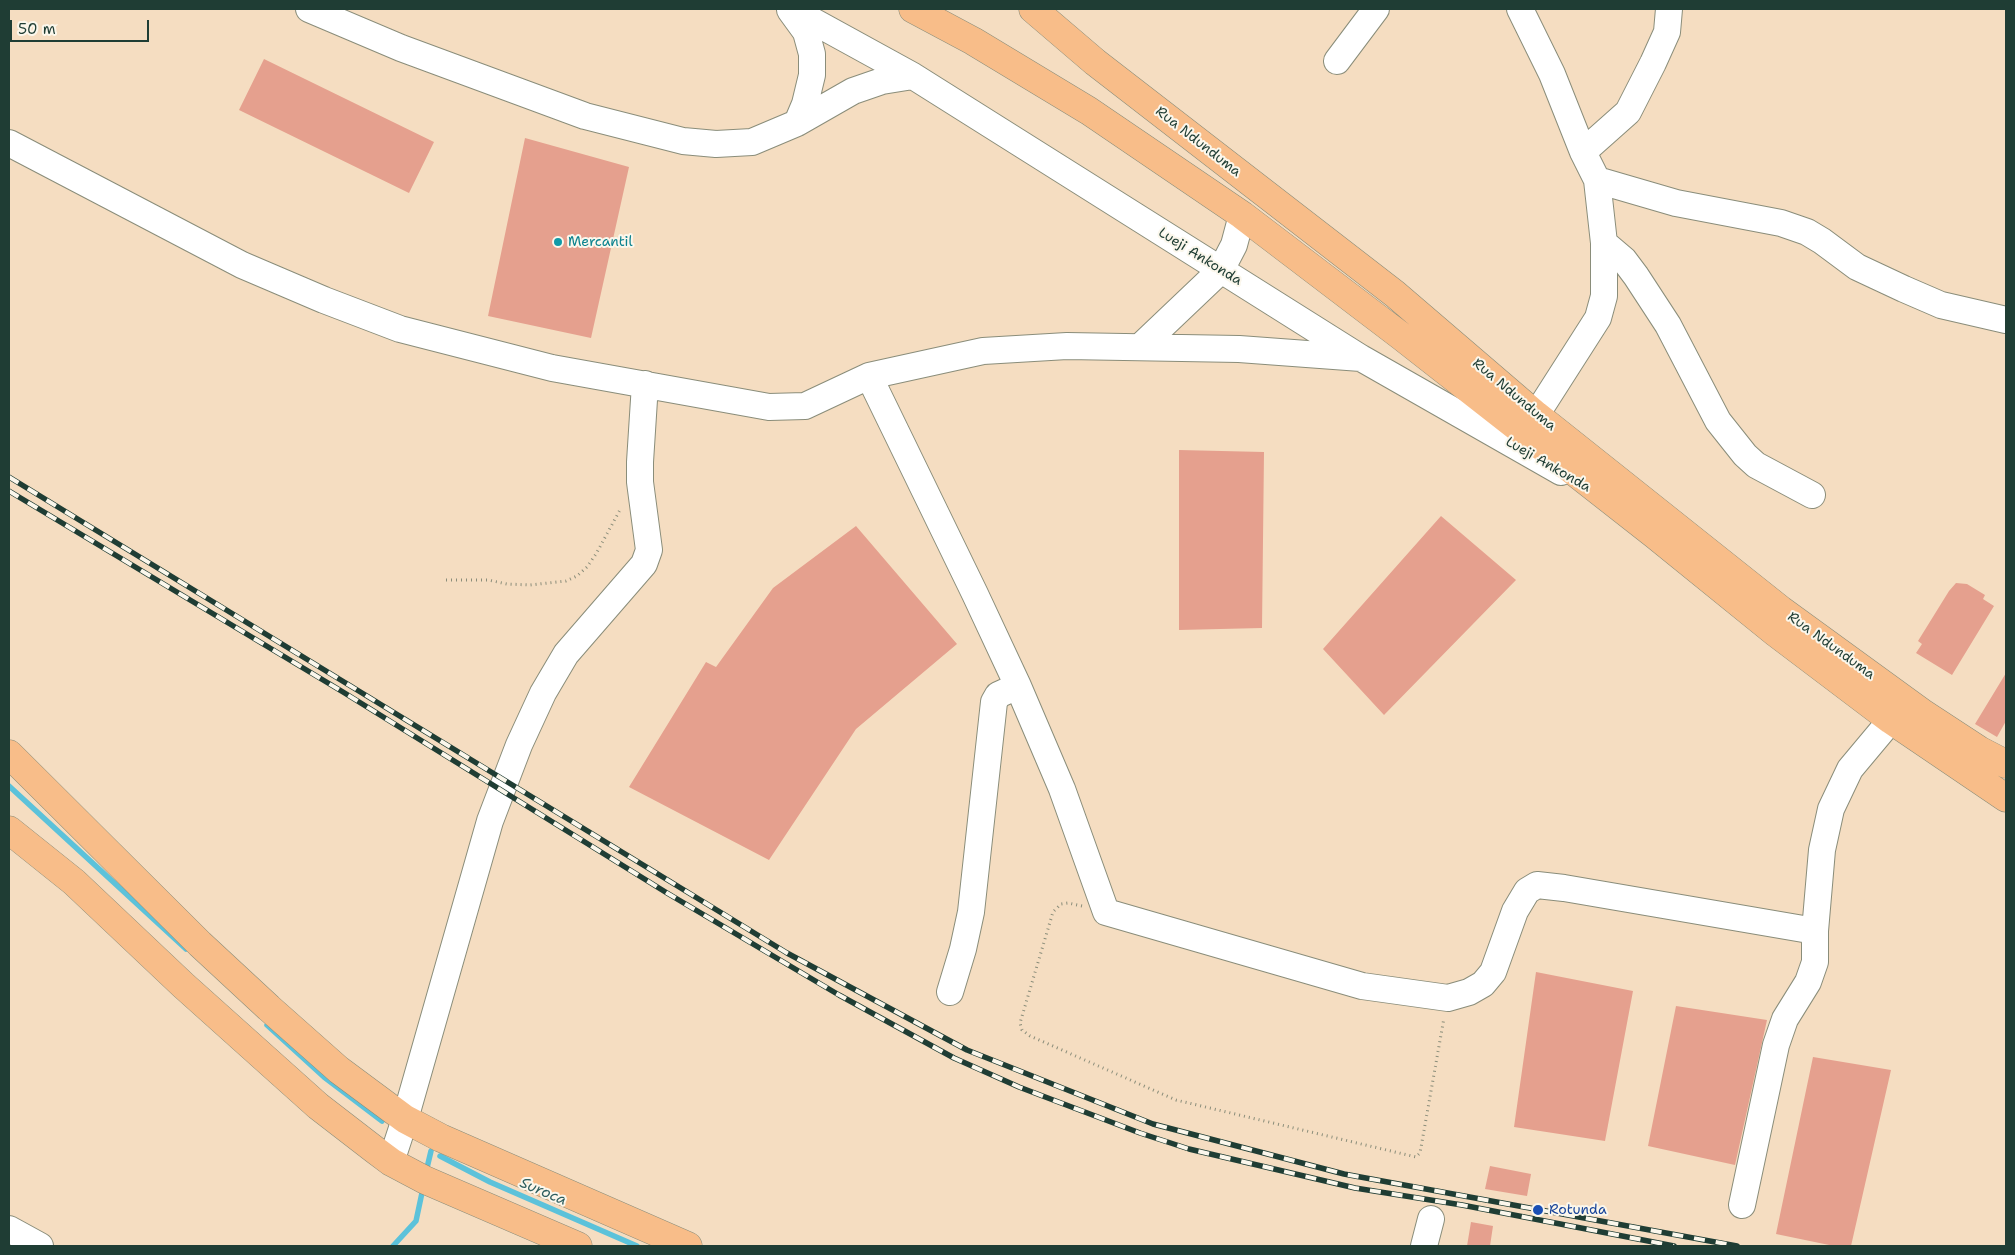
<!DOCTYPE html>
<html>
<head>
<meta charset="utf-8">
<style>
	body { margin:0 }
	#map { position:relative; width:2015px; height:1255px; overflow:hidden; background:#f5ddc1; font-family:"Shantell Sans",sans-serif }
	canvas { display:block }
	.frame { position:absolute; inset:0; border:10px solid #1f3d34; pointer-events:none }
	.scale { position:absolute; left:10px; top:20px; width:139px; height:22px; box-sizing:border-box; border:2px solid #1f3d34; border-top:0; padding-left:6px; font-size:15px; line-height:18px; white-space:nowrap; color:#1f3d34; -webkit-text-stroke:4px #fbf7ec; paint-order:stroke }
</style>
</head>
<body>
<div id="map">
<canvas width="2015" height="1255"></canvas>
<div class="frame"></div>
<div class="scale">50 m</div>
</div>
<script>
const g = document.querySelector('canvas').getContext('2d');
g.lineJoin = 'round';
const toPath = rows => new Path2D(rows.map(r => 'M' + r).join(''));
function strokePath(path, color, width, dash) { g.strokeStyle = color; g.lineWidth = width; g.lineCap = dash ? 'butt' : 'round'; g.setLineDash(dash || []); g.stroke(path); }
function fill(path, color) { g.fillStyle = color; g.fill(path, 'evenodd'); }
function drawText(font, color, halo, rows, align = 'center') {
  g.font = font + ' "Shantell Sans",sans-serif'; g.lineWidth = 4; g.setLineDash([]); g.textBaseline = 'middle'; g.strokeStyle = halo; g.fillStyle = color; for (const [text, x, y, turn = 0] of rows) {
    g.save(); g.translate(x, y); g.rotate((+turn || 0) * Math.PI / 180); g.textAlign = isNaN(turn) ? turn : align; if (halo) g.strokeText(text, 0, 0); g.fillText(text, 0, 0); g.restore();
  }
}
const stream = toPath([
	[9,786,186,949],
	[267,1025,324,1077,382,1121],
	[440,1156,490,1182,637,1246],
	[426,1172,431,1151],
	[393,1246,416,1221,423,1188]
]);
const building = toPath([
	[264,59,434,142,409,193,239,110],
	[525,138,629,167,591,338,488,316],
	[1179,450,1264,452,1262,628,1179,630],
	[1441,516,1516,580,1384,715,1323,649],
	[856,526,957,644,856,729,769,860,629,787,706,662,716,667,773,588],
	[1956,583,1967,584,1985,595,1983,599,1994,606,1952,675,1916,653,1922,644,1918,641,1949,591],
	[2006,673,2006,721,1997,737,1975,724],
	[1536,972,1633,991,1605,1141,1514,1127],
	[1676,1006,1767,1020,1735,1165,1648,1146],
	[1813,1057,1891,1070,1851,1246,1834,1246,1776,1234],
	[1490,1166,1531,1174,1527,1196,1485,1189],
	[1471,1222,1493,1226,1490,1246,1467,1246]
]);
const path = toPath([
	[446,580,488,580,507,584,530,585,566,581,577,576,587,567,596,554,621,508],
	[1082,906,1068,903,1061,904,1053,912,1020,1023,1022,1030,1030,1036,1176,1100,1416,1157,1420,1153,1444,1018]
]);
const minor = toPath([
	[309,9,401,48,585,116,683,141,716,144,752,142,797,123,853,91,882,81,913,76],
	[791,9,913,76,1361,358,1561,472],
	[1520,9,1552,74,1583,152,1597,180,1604,243,1604,296,1598,318,1536,415],
	[790,10,806,32,812,54,812,75,805,104,797,123],
	[1337,61,1376,9],
	[9,143,242,265,324,300,400,329,552,368,769,407,805,406,869,376,983,351,1067,346,1239,349,1361,358],
	[1583,152,1628,112,1653,63,1667,32,1669,9],
	[1597,180,1676,203,1781,223,1807,232,1822,241,1857,267,1904,289,1941,305,2006,320],
	[1604,243,1624,260,1636,276,1668,325,1718,421,1745,455,1756,465,1812,495],
	[1140,347,1221,270,1234,245,1242,215],
	[869,376,975,594,1018,686,1062,789,1106,912,1362,986,1448,998,1469,992,1483,984,1493,972,1515,911,1527,891,1537,885,1564,888,1815,931],
	[950,992,963,949,971,912,994,702,998,695,1018,686],
	[391,1162,405,1119,490,821,519,745,543,693,566,654,644,564,649,550,640,482,640,462,645,384],
	[1742,1205,1776,1045,1785,1019,1808,982,1815,962,1815,931,1822,850,1831,809,1850,769,1891,720],
	[9,1229,40,1246],
	[1424,1246,1431,1219]
]);
const major = toPath([
	[913,9,973,41,1089,111,1242,215,1401,336,1655,535,1776,633,1891,720,2006,798],
	[1033,9,1095,62,1395,294,1536,415,1781,610,1924,714,1979,750,2006,764],
	[9,754,200,944,269,1008,339,1070,405,1119,441,1138,688,1246],
	[9,830,74,882,183,985,318,1106,375,1150,391,1162,425,1180,578,1246]
]);
const rail = toPath([
	[9,477,787,953,967,1050,1153,1124,1344,1174,1737,1246],
	[9,491,343,692,667,893,839,995,954,1058,1019,1087,1140,1133,1189,1149,1355,1188,1462,1205,1674,1246]
]);
const markers = [
	[558,242,5,"#0f9aa8"],
	[1538,1210,6,"#1a4fb4"]
];
const streetNames = [
	["Rua Ndunduma",1198,142,38],
	["Lueji Ankonda",1200,257,32],
	["Rua Ndunduma",1514,395,40],
	["Lueji Ankonda",1548,465,30],
	["Rua Ndunduma",1831,646,36]
];
const cultureNames = [
	["Mercantil",568,242]
];
const transitNames = [
	["Rotunda",1549,1210]
];
const waterNames = [
	["Suroca",543,1192,23]
];
strokePath(stream, '#5cc2da', 5.5);
fill(building, '#e5a08e');
strokePath(minor, '#8a8d7a', 28);
strokePath(major, '#8a8d7a', 29);
strokePath(path, '#8a8d7a', 3, [1, 4]);
strokePath(minor, '#fff', 26);
strokePath(major, '#f8bd89', 28);
strokePath(rail, '#1f3d34', 5.5);
strokePath(rail, '#fbf7ec', 4, [11]);
for (const [x, y, r, color] of markers) { const dot = new Path2D(); dot.arc(x, y, r, 0, 2 * Math.PI); g.fillStyle = color; g.fill(dot); strokePath(dot, '#fbf7ec', 2); }
drawText('14px', '#1f3d34', '#fbf7ec', streetNames);
drawText('14px', '#0d838f', '#fbf7ec', cultureNames, 'left');
drawText('14px', '#164399', '#fbf7ec', transitNames, 'left');
drawText('italic 15px', '#2e5e5e', '#fbf7ec', waterNames);
</script>
</body>
</html>
